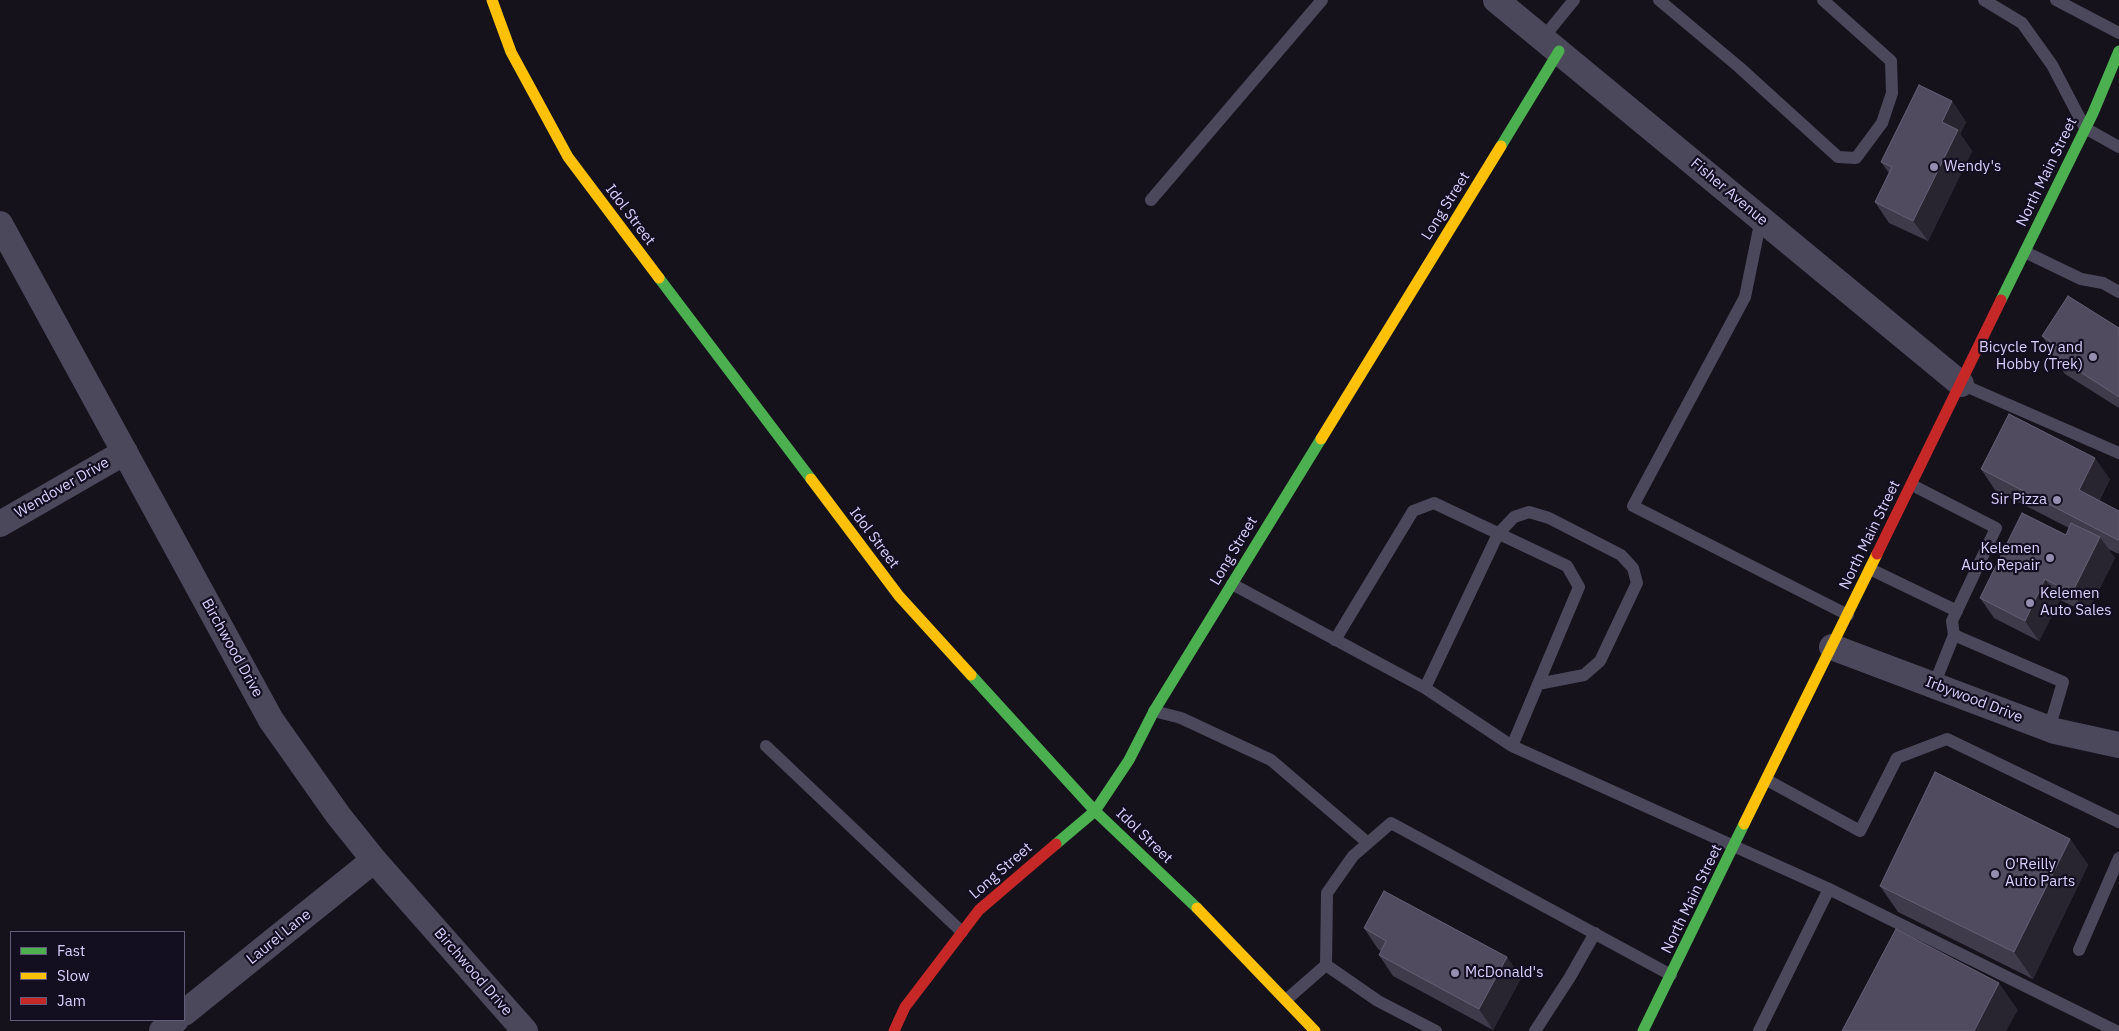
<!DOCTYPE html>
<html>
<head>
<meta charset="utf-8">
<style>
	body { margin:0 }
	#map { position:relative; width:2119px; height:1031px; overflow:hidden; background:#15121c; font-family:"IBM Plex Sans",sans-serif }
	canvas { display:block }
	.legend { position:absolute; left:10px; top:931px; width:175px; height:90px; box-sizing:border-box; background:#130e20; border:1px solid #635c78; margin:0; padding:6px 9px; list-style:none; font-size:15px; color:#dad0fc }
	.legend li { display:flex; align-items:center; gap:10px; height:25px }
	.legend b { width:25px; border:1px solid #635c78 }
</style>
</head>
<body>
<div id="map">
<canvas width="2119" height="1031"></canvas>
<ul class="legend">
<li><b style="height:6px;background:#4caf50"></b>Fast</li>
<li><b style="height:6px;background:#ffc107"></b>Slow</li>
<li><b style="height:6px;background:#c62828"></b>Jam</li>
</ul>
</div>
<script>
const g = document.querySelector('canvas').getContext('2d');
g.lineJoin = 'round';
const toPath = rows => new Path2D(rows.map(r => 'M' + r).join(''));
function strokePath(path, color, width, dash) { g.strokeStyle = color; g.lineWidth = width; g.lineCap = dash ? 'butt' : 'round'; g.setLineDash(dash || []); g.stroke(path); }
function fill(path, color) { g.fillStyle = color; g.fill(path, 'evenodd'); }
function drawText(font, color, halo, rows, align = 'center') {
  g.font = font + ' "IBM Plex Sans",sans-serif'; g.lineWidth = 4.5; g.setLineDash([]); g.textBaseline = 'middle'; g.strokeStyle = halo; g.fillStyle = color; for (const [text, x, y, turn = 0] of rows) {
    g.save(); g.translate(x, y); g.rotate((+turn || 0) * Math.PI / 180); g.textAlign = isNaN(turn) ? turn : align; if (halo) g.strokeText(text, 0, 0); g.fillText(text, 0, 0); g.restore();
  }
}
const lane = toPath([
	[1659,0,1739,67,1838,157,1856,158,1882,123,1892,93,1891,61,1823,0],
	[1984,0,2022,23,2052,65,2085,128,2119,147],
	[2056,0,2119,33],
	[1543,38,1574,0],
	[1151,200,1322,0],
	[1761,219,1745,297,1633,506,1848,615],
	[2025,252,2081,279,2103,283,2119,292],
	[1961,384,2119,453],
	[1912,485,1996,528,1952,621,1954,635,2063,682,2049,729],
	[1870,569,1957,611],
	[1232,584,1425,688,1512,746,1829,889,2116,1031],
	[1335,640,1413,511,1434,503,1567,566,1579,587,1512,746],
	[1934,685,1954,635],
	[1425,688,1498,534,1514,517,1529,512,1549,518,1621,555,1633,568,1637,583,1600,661,1584,675,1538,684],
	[1154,711,1181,718,1271,760,1368,843],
	[766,746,962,932],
	[1767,780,1860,831,1897,758,1947,739,2119,822],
	[2079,950,2119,858],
	[1286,1000,1326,965],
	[1436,1031,1378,1001,1326,965,1327,893,1353,856,1391,823,1671,975],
	[1535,1031,1570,977,1595,933],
	[1759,1031,1829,889]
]);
const street = toPath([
	[1496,0,1961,384],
	[0,224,271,720,338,815,374,860,525,1031],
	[0,524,125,452],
	[1832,647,2055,731,2119,745],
	[184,1013,374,860],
	[162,1031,176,1020]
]);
const fast = toPath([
	[1501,146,1559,51],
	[659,278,811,479],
	[2001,300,2093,113,2119,51],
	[971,675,1095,811,1197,908],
	[1056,844,1095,811,1129,760,1154,711,1321,439],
	[1643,1031,1744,824]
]);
const slow = toPath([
	[492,0,511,52,568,157,659,278],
	[1321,439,1501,146],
	[811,479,899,596,971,675],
	[1744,824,1877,554],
	[1197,908,1315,1031]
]);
const jam = toPath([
	[1877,554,2001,300],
	[894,1031,905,1007,979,910,1056,844]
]);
const wall = toPath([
	[1952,101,1966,122,1960,134,1972,151,1928,241,1889,223,1875,202,1889,173,1881,162],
	[2119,328,2119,408,2065,374,2051,353,2053,351,2042,336],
	[1981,469,2110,479,2099,501,2119,511,2119,554,2108,549,2115,558,2087,613,2060,600,2039,641,1994,618,1980,598,2066,535,2069,528,1995,490],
	[2070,839,2088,865,2033,979,1898,912,1880,886],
	[1364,928,1507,957,1521,978,1493,1030,1393,976,1379,955,1381,951,1378,949]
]);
const shadedWall = toPath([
	[1952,101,1966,122,1960,134,1972,151,1928,241,1913,221,1942,122],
	[2095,458,2110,479,2093,511,2079,490],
	[2100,537,2115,558,2087,613,2072,593],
	[2045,579,2060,600,2039,641,2025,621],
	[2070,839,2088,865,2033,979,2014,952],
	[1507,957,1521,978,1493,1030,1479,1009],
	[1999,983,2018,1010,2006,1031,1974,1031]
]);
const building = toPath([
	[1919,85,1952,101,1942,122,1958,130,1913,221,1875,202,1892,167,1881,162,1919,85],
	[2068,296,2119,328,2119,397,2051,353,2056,345,2042,336,2068,296],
	[2009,414,2095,458,2079,490,2119,511,2119,538,2118,540,1981,469,2009,414],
	[2022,513,2066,535,2071,523,2100,537,2072,593,2045,579,2025,621,1980,598,2022,513],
	[1935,772,2070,839,2014,952,1880,886,1935,772],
	[1384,891,1507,957,1479,1009,1379,955,1386,941,1364,928,1384,891],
	[1896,929,1999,983,1974,1031,1842,1031,1896,929]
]);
const markers = [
	[1934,167,5,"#958eae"],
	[2093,357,5,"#958eae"],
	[2057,500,5,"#958eae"],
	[2050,558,5,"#958eae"],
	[2030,603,5,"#958eae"],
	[1995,874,5,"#958eae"],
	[1455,973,5,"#958eae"]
];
const poiNames = [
	["Wendy's",1944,167],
	["Bicycle Toy and",2083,348,"right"],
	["Hobby (Trek)",2083,365,"right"],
	["Sir Pizza",2047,500,"right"],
	["Kelemen",2040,549,"right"],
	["Auto Repair",2040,566,"right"],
	["Kelemen",2040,594],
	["Auto Sales",2040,611],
	["O'Reilly",2005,865],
	["Auto Parts",2005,882],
	["McDonald's",1465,973]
];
const streetNames = [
	["North Main Street",2047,172,-64],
	["Fisher Avenue",1729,192,40],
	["Long Street",1446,206,-58],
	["Idol Street",630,215,53],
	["Wendover Drive",62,488,-30],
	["North Main Street",1870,535,-64],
	["Idol Street",874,538,53],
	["Long Street",1234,551,-59],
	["Birchwood Drive",232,648,61],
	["Irbywood Drive",1974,700,21],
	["Idol Street",1144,836,44],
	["Long Street",1001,871,-41],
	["North Main Street",1692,899,-64],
	["Laurel Lane",279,937,-39],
	["Birchwood Drive",473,972,49]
];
strokePath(lane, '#4b485c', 12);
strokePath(street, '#4b485c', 26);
strokePath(fast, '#4caf50', 11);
strokePath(slow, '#ffc107', 11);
strokePath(jam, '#c62828', 11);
fill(wall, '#403b4b');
fill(shadedWall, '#282430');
fill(building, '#504b5e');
strokePath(building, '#666077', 1);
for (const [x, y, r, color] of markers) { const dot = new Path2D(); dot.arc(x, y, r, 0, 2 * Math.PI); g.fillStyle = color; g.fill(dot); strokePath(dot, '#130e20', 2); }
drawText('15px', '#dad0fc', '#130e20', poiNames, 'left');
drawText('15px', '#dad0fc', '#130e20', streetNames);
</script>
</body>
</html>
